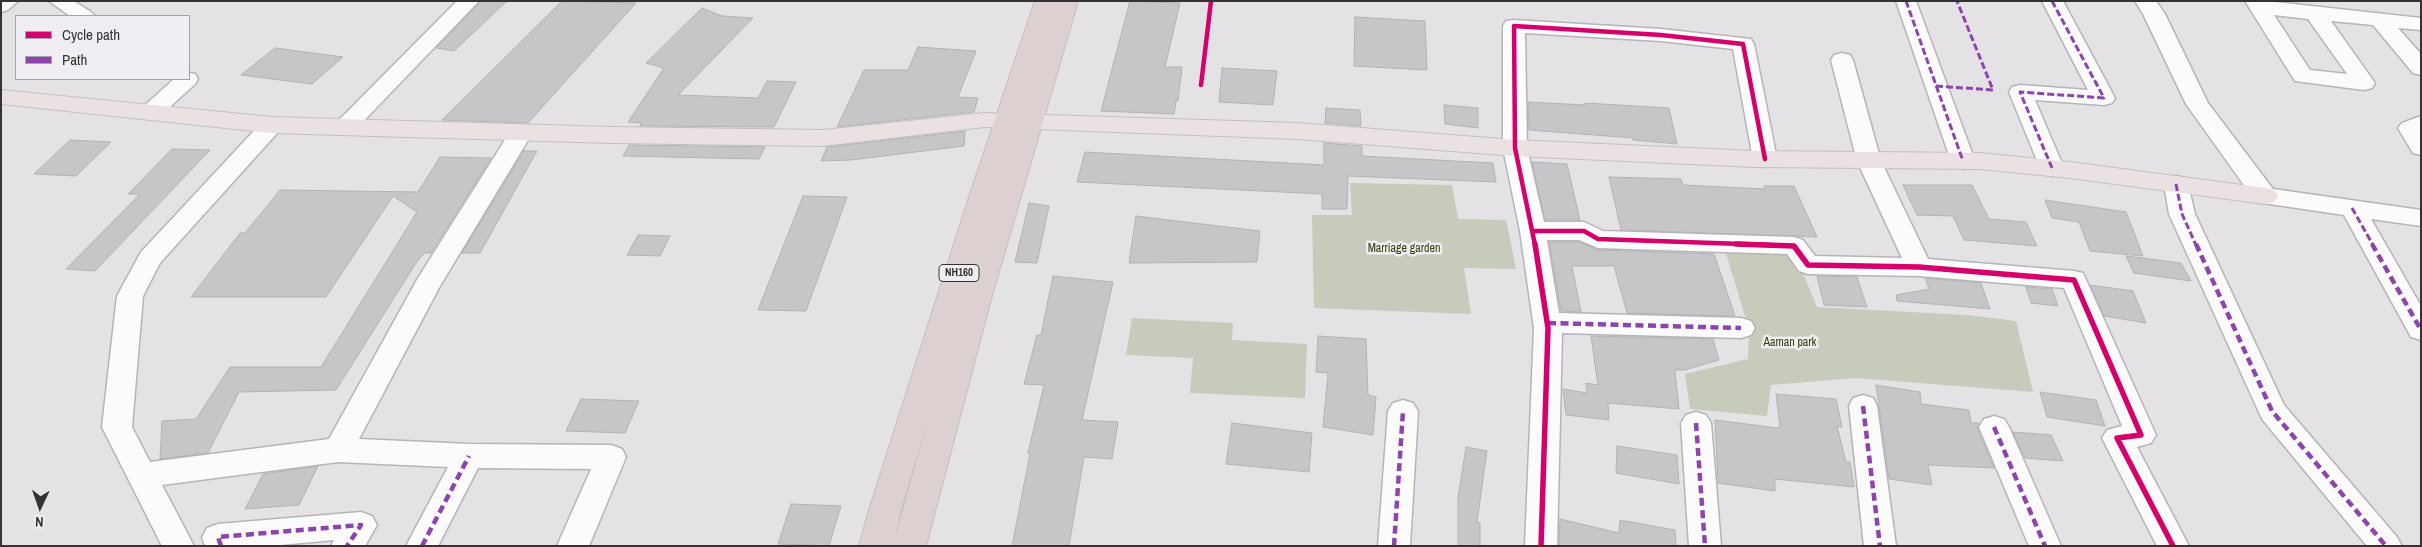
<!DOCTYPE html>
<html>
<head>
<meta charset="utf-8">
<style>
	body { margin:0 }
	#map { position:relative; width:2422px; height:547px; overflow:hidden; background:#e4e2e5; font-family:"Archivo Narrow",sans-serif }
	canvas { display:block }
	.frame { position:absolute; inset:0; border:2px solid #343334; pointer-events:none }
	.legend { position:absolute; left:15px; top:15px; width:175px; height:65px; box-sizing:border-box; background:#f1eef3; border:1px solid #a5a3a7; margin:0; padding:6px 9px; list-style:none; font-size:15px; color:#343334 }
	.legend li { display:flex; align-items:center; gap:10px; height:25px }
	.legend b { width:25px; border:1px solid #a5a3a7 }
	.north { position:absolute; left:15px; top:482px; width:50px; height:50px; -webkit-text-stroke:4px #f1eef3; paint-order:stroke; rotate:183deg; font-size:14px; font-weight:700; line-height:20px; text-align:center; color:#343334 }
	.north::after { content:''; display:block; margin:auto; width:18px; height:22px; background:#343334; clip-path:polygon(50% 0,100% 100%,50% 72%,0 100%) }
</style>
</head>
<body>
<div id="map">
<canvas width="2422" height="547"></canvas>
<div class="frame"></div>
<ul class="legend">
<li><b style="height:6px;background:#d6006c"></b>Cycle path</li>
<li><b style="height:6px;background:#8e44ad"></b>Path</li>
</ul>
<div class="north">N</div>
</div>
<script>
const g = document.querySelector('canvas').getContext('2d');
g.lineJoin = 'round';
function fill(path, color) { g.fillStyle = color; g.fill(path, 'evenodd'); }
const toPath = rows => new Path2D(rows.map(r => 'M' + r).join(''));
function strokePath(path, color, width, dash) { g.strokeStyle = color; g.lineWidth = width; g.lineCap = dash ? 'butt' : 'round'; g.setLineDash(dash || []); g.stroke(path); }
function drawText(font, color, halo, rows, align = 'center') {
  g.font = font + ' "Archivo Narrow",sans-serif'; g.lineWidth = 5; g.setLineDash([]); g.textBaseline = 'middle'; g.strokeStyle = halo; g.fillStyle = color; for (const [text, x, y, turn = 0] of rows) {
    g.save(); g.translate(x, y); g.rotate((+turn || 0) * Math.PI / 180); g.textAlign = isNaN(turn) ? turn : align; if (halo) g.strokeText(text, 0, 0); g.fillText(text, 0, 0); g.restore();
  }
}
const green = toPath([
	[1350,183,1452,185,1458,219,1506,220,1516,269,1464,268,1471,314,1314,308,1312,215,1352,215],
	[1724,247,1793,249,1817,307,1967,315,2016,321,2033,392,1856,378,1771,385,1767,416,1690,409,1685,374,1748,359,1749,335,1747,323],
	[1132,318,1233,323,1232,340,1307,344,1305,398,1190,393,1193,358,1126,355]
]);
const building = toPath([
	[481,1,507,1,454,51,436,48,481,1],
	[562,1,636,3,528,123,442,120,562,1],
	[1130,1,1180,3,1165,67,1182,67,1178,101,1176,101,1174,114,1101,111,1130,1],
	[702,8,722,16,753,18,678,95,758,98,767,81,796,82,774,127,640,126,641,123,628,122,664,68,646,63,702,8],
	[1355,17,1425,21,1427,70,1354,66,1355,17],
	[918,47,976,51,958,97,978,98,974,112,837,127,864,70,908,70,918,47],
	[275,48,343,57,312,84,241,75,275,48],
	[1222,68,1277,71,1273,105,1219,102,1222,68],
	[1528,102,1585,105,1585,103,1669,108,1677,144,1633,140,1633,138,1529,130,1528,102],
	[1444,105,1478,108,1478,128,1445,124,1444,105],
	[1326,108,1360,110,1361,126,1325,123,1326,108],
	[965,131,964,146,851,160,821,161,827,147,965,131],
	[70,140,111,142,76,176,34,174,70,140],
	[1324,143,1362,146,1362,156,1493,163,1496,182,1348,176,1347,209,1322,209,1322,194,1077,182,1085,152,1324,165,1324,143],
	[629,145,765,147,759,159,623,156,629,145],
	[172,149,210,150,95,271,66,269,140,194,128,194,172,149],
	[524,151,537,151,480,253,462,253,524,151],
	[440,157,491,158,431,253,424,253,416,263,336,390,239,392,208,453,160,459,162,421,196,419,230,367,321,367,417,212,393,196,326,297,191,297,240,233,245,233,280,190,418,192,440,157],
	[1532,162,1567,164,1580,220,1545,220,1532,162],
	[1609,177,1681,179,1683,185,1765,189,1764,186,1794,186,1817,237,1621,230,1609,177],
	[1903,185,1972,185,1989,219,2026,222,2037,246,1964,240,1953,216,1917,215,1903,185],
	[803,196,847,197,806,311,758,310,803,196],
	[2045,200,2126,212,2143,256,2090,251,2079,222,2052,218,2045,200],
	[1029,203,1049,206,1037,263,1015,262,1029,203],
	[1136,216,1260,231,1257,262,1129,263,1136,216],
	[638,235,670,236,660,256,627,255,638,235],
	[1549,242,1579,242,1598,250,1714,254,1735,316,1627,313,1614,266,1572,266,1581,312,1561,311,1549,242],
	[2126,256,2181,263,2191,281,2134,273,2126,256],
	[1053,276,1113,282,1082,420,1118,422,1112,459,1084,457,1069,546,1012,546,1030,454,1028,453,1044,385,1024,384,1037,335,1041,335,1053,276],
	[1817,276,1857,277,1867,307,1824,305,1817,276],
	[1925,278,1981,283,1990,309,1897,301,1896,295,1929,289,1925,278],
	[2090,285,2133,291,2146,323,2104,316,2090,285],
	[2026,287,2052,289,2058,306,2031,303,2026,287],
	[1318,336,1366,339,1368,395,1376,397,1373,435,1323,427,1328,373,1316,372,1318,336],
	[1591,336,1713,339,1719,360,1685,370,1675,370,1679,409,1608,403,1609,420,1566,415,1563,389,1587,393,1586,383,1598,385,1591,336],
	[1876,385,1920,392,1921,404,1969,410,1971,423,1979,423,1977,428,1994,468,1928,465,1932,485,1889,479,1876,385],
	[2040,392,2096,400,2105,426,2047,417,2040,392],
	[1776,394,1836,399,1842,427,1837,426,1846,462,1850,462,1854,487,1775,479,1775,491,1718,483,1715,420,1778,428,1780,427,1776,394],
	[581,399,639,401,625,433,566,431,581,399],
	[1232,423,1312,433,1309,472,1226,464,1232,423],
	[2013,432,2051,435,2063,461,2025,458,2013,432],
	[1617,446,1677,455,1679,484,1616,473,1617,446],
	[1466,447,1487,451,1477,522,1480,523,1480,546,1458,546,1458,498,1466,447],
	[318,466,299,505,245,509,263,474,318,466],
	[791,504,841,506,829,546,778,544,791,504],
	[1560,519,1619,533,1620,520,1675,530,1676,546,1559,546,1560,519]
]);
const minor = toPath([
	[1,1,18,1,8,10,1,12,1,1],
	[49,1,74,1,91,12,95,16,70,16,49,1],
	[457,1,479,1,353,132,345,134,337,132,333,127,337,122,457,1],
	[1896,1,1916,1,1975,161,1971,166,1963,169,1955,166,1951,161,1896,1],
	[2042,1,2063,1,2115,98,2112,103,2104,105,2035,100,2064,168,2061,173,2052,176,2043,173,2040,168,2009,92,2012,87,2020,85,2088,90,2042,1],
	[2135,1,2156,1,2165,14,2208,103,2273,189,2421,210,2421,226,2371,219,2421,306,2421,340,2411,337,2344,215,2256,202,2186,104,2143,14,2135,1],
	[2245,1,2266,1,2421,18,2421,30,2398,28,2421,54,2421,75,2413,73,2373,25,2331,21,2375,83,2372,88,2364,90,2295,81,2245,1],
	[2274,15,2308,19,2347,74,2310,70,2274,15],
	[1514,20,1661,29,1751,39,1754,44,1777,159,1773,164,1765,167,1757,164,1753,159,1733,49,1661,41,1525,33,1527,148,1544,222,1584,222,1603,231,1794,237,1803,240,1815,256,1902,258,1857,161,1831,60,1834,55,1842,53,1850,55,1853,60,1881,161,1928,259,2074,271,2083,273,2156,435,2151,443,2137,447,2189,546,2157,546,2102,438,2107,430,2122,426,2064,288,1919,276,1808,274,1799,271,1787,254,1598,248,1579,240,1547,240,1559,313,1741,318,1751,321,1755,328,1751,335,1741,338,1562,333,1557,546,1525,546,1534,328,1520,231,1503,148,1503,26,1506,21,1514,20],
	[189,73,195,74,198,79,195,84,159,117,151,119,143,117,139,112,143,107,174,79,189,79,189,73],
	[2421,116,2421,155,2413,153,2398,128,2402,123,2421,116],
	[272,118,280,120,284,125,280,130,160,263,143,296,132,427,150,462,329,439,418,278,513,127,521,125,529,127,533,132,440,286,359,439,469,444,611,445,622,449,626,457,589,546,557,546,591,469,478,468,438,546,406,546,448,467,338,462,162,485,194,546,162,546,102,427,117,296,141,252,264,120,272,118],
	[2176,176,2185,178,2188,184,2195,214,2284,405,2397,537,2402,546,2367,546,2262,419,2169,214,2164,184,2167,178,2176,176],
	[1863,395,1873,398,1877,406,1896,546,1864,546,1849,406,1853,398,1863,395],
	[1403,400,1413,403,1418,411,1410,546,1378,546,1388,411,1393,403,1403,400],
	[1696,412,1706,415,1711,423,1721,546,1689,546,1681,423,1686,415,1696,412],
	[1994,416,2004,419,2009,427,2061,546,2029,546,1979,427,1984,419,1994,416],
	[361,512,372,516,377,525,365,546,331,546,334,540,270,546,205,546,202,537,207,528,218,524,361,512]
]);
const major = toPath([
	[1,90,272,117,612,127,823,130,985,113,1298,123,1515,140,1755,151,1980,153,2070,162,2265,188,2274,190,2278,196,2274,202,2265,204,2070,178,1980,169,1755,167,1515,156,1298,139,985,127,823,146,612,143,272,133,1,104,1,90]
]);
const highway = toPath([
	[1035,1,1078,1,991,299,926,546,859,546,869,510,970,194,1035,1],
	[932,406,894,541,901,510,932,406]
]);
const quietFar1 = toPath([
	[1906,1,1963,161],
	[2052,1,2104,98,2020,92,2052,168],
	[1936,86,1993,90,1957,1],
	[2176,184,2182,214,2196,245],
	[2352,208,2373,245]
]);
const quiet = toPath([
	[2196,244,2272,411,2386,546],
	[2372,244,2421,330],
	[1548,323,1741,328],
	[1863,406,1880,546],
	[1696,423,1705,546],
	[1994,427,2045,546],
	[221,546,218,537,361,525,347,546],
	[422,546,469,456],
	[1394,546,1403,411]
]);
const cyclewayFar1 = toPath([
	[1201,85,1211,1],
	[1533,231,1584,231,1598,239,1771,245],
	[1535,245,1515,148,1514,26,1661,35,1743,44,1765,159]
]);
const cycleway = toPath([
	[1535,244,1548,328,1541,546],
	[1736,244,1794,246,1808,265,1919,267,2074,280,2141,435,2117,438,2173,546]
]);
const shields = [
	[959,273,40]
];
const shieldNames = [
	["NH160",959,273]
];
const parkNames = [
	["Marriage garden",1404,249],
	["Aaman park",1790,343]
];
fill(green, '#c6cbbc');
fill(building, '#c6c5c8');
strokePath(building, '#b2b2b4', 1);
strokePath(minor, '#b6b4b7', 3);
strokePath(major, '#c1c0c1', 2);
strokePath(highway, '#c1c0c1', 2);
fill(minor, '#fbfbfb');
fill(major, '#e9e1e2');
fill(highway, '#ddd0d1');
strokePath(quietFar1, '#8e44ad', 3, [7, 3]);
strokePath(quiet, '#8e44ad', 4.5, [8, 4.5]);
strokePath(cyclewayFar1, '#d6006c', 4.5);
strokePath(cycleway, '#d6006c', 5.5);
for (const [x, y, w] of shields) { const box = new Path2D(); box.roundRect(x - w / 2, y - 8.5, w, 17, 4); g.fillStyle = '#f1eef3'; g.fill(box); strokePath(box, '#343334', 1); }
drawText('bold 11px', '#343334', null, shieldNames);
drawText('12px', '#314004', '#f1eef3', parkNames);
</script>
</body>
</html>
